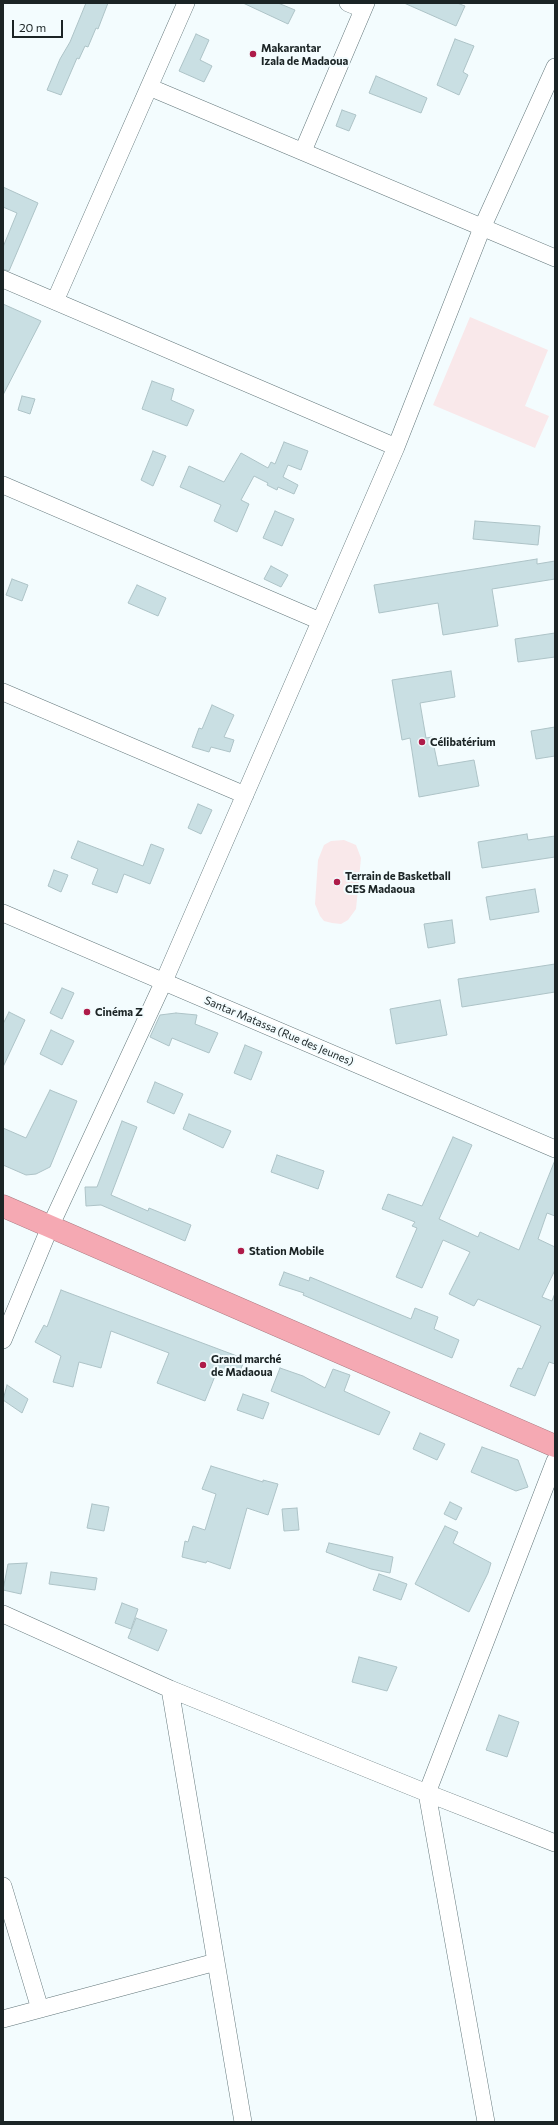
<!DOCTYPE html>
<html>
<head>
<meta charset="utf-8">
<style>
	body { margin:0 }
	#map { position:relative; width:558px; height:2125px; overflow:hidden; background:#f3fcfe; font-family:Commissioner,sans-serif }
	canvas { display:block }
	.frame { position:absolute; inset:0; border:4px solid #1b2425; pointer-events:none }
	.scale { position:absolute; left:12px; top:20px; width:51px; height:18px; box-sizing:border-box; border:2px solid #1b2425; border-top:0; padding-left:5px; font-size:12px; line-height:14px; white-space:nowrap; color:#1b2425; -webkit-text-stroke:3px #f3fcfe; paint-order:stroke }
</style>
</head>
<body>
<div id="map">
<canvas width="558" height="2125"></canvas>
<div class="frame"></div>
<div class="scale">20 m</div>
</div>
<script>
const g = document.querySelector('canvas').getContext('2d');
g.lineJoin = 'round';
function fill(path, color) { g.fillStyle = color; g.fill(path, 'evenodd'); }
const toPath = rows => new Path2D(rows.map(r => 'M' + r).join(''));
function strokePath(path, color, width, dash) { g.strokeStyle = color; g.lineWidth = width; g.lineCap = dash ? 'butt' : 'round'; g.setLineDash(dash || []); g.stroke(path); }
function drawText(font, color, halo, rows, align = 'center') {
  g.font = font + ' Commissioner,sans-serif'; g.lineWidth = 4; g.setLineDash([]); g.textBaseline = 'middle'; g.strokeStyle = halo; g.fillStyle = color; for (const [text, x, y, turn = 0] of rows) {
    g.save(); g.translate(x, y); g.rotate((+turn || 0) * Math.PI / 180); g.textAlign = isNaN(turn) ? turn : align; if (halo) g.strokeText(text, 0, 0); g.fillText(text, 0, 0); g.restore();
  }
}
const green = toPath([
	[470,317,548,350,525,406,549,416,535,448,433,405],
	[344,840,356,845,361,858,356,909,348,920,341,924,332,923,324,921,320,916,315,904,318,860,324,845,331,841]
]);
const building = toPath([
	[86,3,108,3,98,29,96,28,88,47,85,46,79,59,77,58,61,95,47,90,60,59,70,42,86,3],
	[243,3,278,3,295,10,288,24,243,3],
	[404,3,457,3,465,6,456,26,404,3],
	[196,34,209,40,200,60,212,66,204,82,179,71,196,34],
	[455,39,474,46,463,72,468,75,459,95,437,85,455,39],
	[376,76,427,98,421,113,369,93,376,76],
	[342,110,356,115,349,131,336,126,342,110],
	[3,187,38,203,9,271,3,269,3,247,17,213,3,207,3,187],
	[3,304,41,321,3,395,3,304],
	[152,381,174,389,171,400,194,410,187,426,142,409,152,381],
	[22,396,35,399,30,414,18,410,22,396],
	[284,442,308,451,301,470,288,465,283,477,298,485,294,494,278,487,277,490,267,485,268,483,254,476,241,500,249,504,237,532,214,521,221,505,180,487,189,466,224,482,241,453,268,468,271,462,275,464,284,442],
	[153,451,166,456,153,486,141,480,153,451],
	[275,511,294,519,282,546,263,538,275,511],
	[475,521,540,526,538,545,473,539,475,521],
	[537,559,537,564,555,561,555,579,492,589,498,626,443,635,438,603,379,613,374,585,537,559],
	[271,566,288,575,281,587,264,579,271,566],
	[12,579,28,585,22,601,6,595,12,579],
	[137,585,166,598,158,616,128,603,137,585],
	[555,633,555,657,518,662,515,639,555,633],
	[451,671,455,697,420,703,426,738,432,737,438,766,474,760,479,786,419,797,410,738,402,740,392,680,451,671],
	[212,705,234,715,224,737,234,740,230,752,211,747,209,752,192,747,199,728,202,729,212,705],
	[555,727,555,756,536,759,531,731,555,727],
	[198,804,212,810,201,834,188,828,198,804],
	[527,834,528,840,555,836,555,857,482,868,478,842,527,834],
	[78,841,143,866,151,844,164,849,150,884,124,874,117,893,92,884,98,869,71,858,78,841],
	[54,870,68,875,61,892,48,886,54,870],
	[535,889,539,912,490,920,486,897,535,889],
	[452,920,455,943,428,948,424,924,452,920],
	[555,964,555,992,462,1007,458,979,555,964],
	[62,988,74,993,62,1019,50,1013,62,988],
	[440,1000,447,1035,396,1044,390,1009,440,1000],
	[9,1012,25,1020,3,1067,3,1024,9,1012],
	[176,1013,197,1015,195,1024,218,1033,209,1053,172,1038,169,1046,150,1037,160,1015,176,1013],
	[51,1030,74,1041,62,1065,40,1054,51,1030],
	[245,1045,262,1052,251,1080,234,1073,245,1045],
	[155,1082,183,1094,174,1114,147,1102,155,1082],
	[50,1090,77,1101,50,1167,36,1174,26,1175,3,1165,3,1128,26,1138,50,1090],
	[189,1114,231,1131,223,1148,183,1129,189,1114],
	[122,1121,137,1127,111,1195,148,1211,149,1208,191,1225,185,1241,101,1205,86,1206,85,1187,97,1187,122,1121],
	[453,1137,472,1145,439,1219,478,1237,480,1232,519,1250,555,1160,555,1216,547,1213,538,1239,555,1247,555,1270,542,1297,552,1301,555,1293,555,1364,549,1362,535,1396,510,1386,518,1368,522,1369,541,1326,478,1299,474,1306,449,1294,470,1252,443,1240,422,1288,396,1277,417,1228,412,1226,415,1222,382,1209,388,1194,422,1206,453,1137],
	[277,1155,324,1171,318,1189,271,1172,277,1155],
	[284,1272,309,1281,310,1277,411,1319,415,1308,438,1317,434,1329,459,1340,452,1358,303,1295,304,1293,279,1285,284,1272],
	[61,1290,245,1359,237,1378,217,1371,205,1401,157,1383,169,1353,111,1331,101,1368,79,1362,73,1387,53,1382,61,1356,35,1342,44,1325,47,1327,61,1290],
	[280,1368,303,1376,325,1388,333,1369,350,1375,344,1391,390,1412,379,1435,271,1391,280,1368],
	[7,1385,28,1399,22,1413,3,1400,7,1385],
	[243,1394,269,1403,263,1419,237,1410,243,1394],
	[420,1433,445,1444,437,1460,413,1449,420,1433],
	[482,1447,518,1460,528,1487,516,1491,471,1472,482,1447],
	[211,1466,263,1482,263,1480,278,1484,268,1515,247,1508,230,1569,207,1561,206,1563,182,1557,185,1541,188,1542,193,1526,205,1530,216,1494,202,1489,211,1466],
	[450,1502,462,1508,456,1520,444,1514,450,1502],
	[92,1504,109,1507,104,1531,87,1528,92,1504],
	[297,1508,299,1530,284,1531,282,1509,297,1508],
	[445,1526,458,1532,453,1543,491,1563,488,1573,469,1612,415,1584,445,1526],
	[329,1543,393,1557,390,1573,371,1569,326,1552,329,1543],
	[27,1563,21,1594,3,1590,8,1564,27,1563],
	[51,1572,97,1578,95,1590,49,1584,51,1572],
	[379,1574,407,1584,401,1600,373,1590,379,1574],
	[122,1603,138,1609,131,1629,115,1623,122,1603],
	[136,1618,167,1630,158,1651,128,1638,136,1618],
	[359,1657,397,1667,387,1691,352,1682,359,1657],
	[499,1715,519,1722,507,1757,486,1750,499,1715]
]);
const minor = toPath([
	[348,3,363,9],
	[149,87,555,258],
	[303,151,366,3],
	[3,279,396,447],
	[55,301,186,3],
	[3,485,320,621],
	[3,692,245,795],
	[3,913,555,1149],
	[3,1340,50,1227,164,981,396,447,482,228,555,67],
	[3,1614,170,1689,427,1793,555,1843],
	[170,1689,243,2122],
	[3,1886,40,2009],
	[3,2019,216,1962],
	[486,2122,427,1793,555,1461]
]);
const highway = toPath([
	[3,1206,555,1446]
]);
const markers = [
	[253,54,4,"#ae1b49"],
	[422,742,4,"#ae1b49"],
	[337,882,4,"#ae1b49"],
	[87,1012,4,"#ae1b49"],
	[241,1251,4,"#ae1b49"],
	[203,1365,4,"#ae1b49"]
];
const poiNames = [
	["Makarantar",261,48],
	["Izala de Madaoua",261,61],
	["Célibatérium",430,742],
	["Terrain de Basketball",345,876],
	["CES Madaoua",345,889],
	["Cinéma Z",95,1012],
	["Station Mobile",249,1251],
	["Grand marché",211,1359],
	["de Madaoua",211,1372]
];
const streetNames = [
	["Santar Matassa (Rue des Jeunes)",279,1031,23]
];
fill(green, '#f9e8ea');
fill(building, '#c9dfe3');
strokePath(building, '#adc3c7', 1);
strokePath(minor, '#63777b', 18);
strokePath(highway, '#a97a81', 23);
strokePath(minor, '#fff', 17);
strokePath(highway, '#f5a9b3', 22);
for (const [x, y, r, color] of markers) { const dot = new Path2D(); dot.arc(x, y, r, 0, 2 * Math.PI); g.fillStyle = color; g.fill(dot); strokePath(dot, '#f3fcfe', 1.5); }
drawText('bold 11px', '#1b2425', '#f3fcfe', poiNames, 'left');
drawText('11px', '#1b2425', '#f3fcfe', streetNames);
</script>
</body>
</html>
